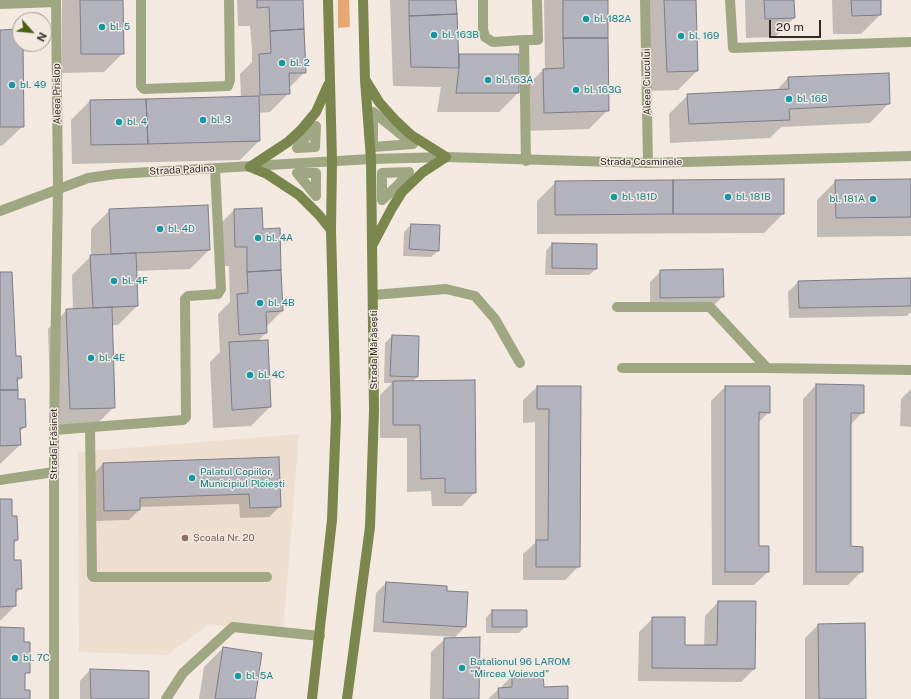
<!DOCTYPE html>
<html>
<head>
<meta charset="utf-8">
<style>
	body { margin:0 }
	#map { position:relative; width:911px; height:699px; overflow:hidden; background:#f3e9e1; font-family:"Public Sans",sans-serif }
	canvas { display:block }
	.north { position:absolute; left:12px; top:12px; width:40px; height:40px; box-sizing:border-box; background:#f3e9e1; border:1px solid #a59d97; border-radius:50%; rotate:117deg; font-size:11px; font-weight:700; line-height:16px; text-align:center; color:#2f2b28 }
	.north::after { content:''; display:block; margin:auto; width:14px; height:18px; background:#456011; clip-path:polygon(50% 0,100% 100%,50% 72%,0 100%) }
	.scale { position:absolute; left:769px; top:20px; width:52px; height:18px; box-sizing:border-box; border:2px solid #2f2b28; border-top:0; padding-left:5px; font-size:12px; line-height:14px; white-space:nowrap; color:#2f2b28; -webkit-text-stroke:3px #f3e9e1; paint-order:stroke }
</style>
</head>
<body>
<div id="map">
<canvas width="911" height="699"></canvas>
<div class="north">N</div>
<div class="scale">20 m</div>
</div>
<script>
const g = document.querySelector('canvas').getContext('2d');
g.lineJoin = 'round';
function fill(path, color) { g.fillStyle = color; g.fill(path, 'evenodd'); }
const toPath = rows => new Path2D(rows.map(r => 'M' + r).join(''));
function strokePath(path, color, width, dash) { g.strokeStyle = color; g.lineWidth = width; g.lineCap = dash ? 'butt' : 'round'; g.setLineDash(dash || []); g.stroke(path); }
function drawText(font, color, halo, rows, align = 'center') {
  g.font = font + ' "Public Sans",sans-serif'; g.lineWidth = 3; g.setLineDash([]); g.textBaseline = 'middle'; g.strokeStyle = halo; g.fillStyle = color; for (const [text, x, y, turn = 0] of rows) {
    g.save(); g.translate(x, y); g.rotate((+turn || 0) * Math.PI / 180); g.textAlign = isNaN(turn) ? turn : align; if (halo) g.strokeText(text, 0, 0); g.fillText(text, 0, 0); g.restore();
  }
}
const built = toPath([
	[299,434,283,633,209,624,167,655,79,652,78,452]
]);
const green = toPath([
	[338,0,349,0,350,27,338,28]
]);
const shadow = toPath([
	[62,0,122,0,123,53,104,72,62,73],
	[237,0,302,0,305,72,288,89,289,93,270,112,259,113,259,141,240,160,72,164,71,120,90,101,241,98,240,74,252,62,252,50,250,26,238,26],
	[390,0,456,0,458,55,518,55,518,93,499,112,437,112,441,87,393,86],
	[544,0,607,0,608,110,589,129,525,131,524,89,543,70,545,70],
	[645,0,695,0,697,71,678,90,648,91],
	[745,0,793,0,794,18,775,37,746,38],
	[832,0,880,0,880,15,861,34,833,34],
	[20,30,23,126,3,145,0,146,0,31],
	[788,78,889,103,870,123,781,127,770,138,670,143,669,114,688,95,776,91],
	[911,180,911,236,817,237,817,200,836,181],
	[556,182,783,214,764,233,537,234,537,201],
	[110,210,209,250,190,269,136,271,137,306,118,325,111,325,114,407,95,426,51,428,48,329,67,310,73,310,72,275,91,256,91,229],
	[234,210,262,230,282,311,266,327,266,333,258,341,267,341,270,407,251,426,213,428,210,362,220,352,218,314,230,302,229,266,216,266,215,229],
	[411,225,439,226,438,251,431,257,403,256,404,232],
	[552,244,596,269,589,275,545,275,546,251],
	[661,271,723,296,712,307,650,308,650,282],
	[0,273,15,357,21,378,17,382,17,400,25,427,19,432,20,445,0,464],
	[911,279,911,312,907,316,789,318,788,292,798,282],
	[392,336,417,377,412,382,475,492,462,506,432,506,431,491,407,492,407,438,380,438,380,395,392,383,384,383,385,343],
	[816,385,863,412,850,425,850,547,862,571,848,585,803,585,803,399],
	[537,387,580,387,579,566,565,580,523,580,523,554,535,543,535,422,523,423,523,400],
	[725,387,769,387,769,412,758,423,758,547,768,572,754,585,712,585,711,401],
	[911,389,911,427,900,426,901,399],
	[278,458,280,506,269,517,240,518,239,504,139,507,139,510,129,520,94,521,93,474,103,464],
	[0,500,11,517,17,540,13,545,14,561,21,588,15,594,15,606,0,621],
	[386,583,445,592,465,627,455,637,373,632,376,593],
	[718,602,754,669,741,682,638,681,639,632,653,618,684,646,704,646,705,616],
	[492,611,526,626,519,633,486,633,486,618],
	[818,625,865,699,805,699,805,638],
	[445,639,478,699,430,699,431,652],
	[223,648,254,699,199,699,204,667],
	[90,670,148,699,80,699,80,681],
	[512,676,543,688,567,699,488,699,499,689,502,688,502,686]
]);
const building = toPath([
	[80,0,123,0,124,54,81,54,80,0],
	[257,0,303,0,304,29,270,31,269,7,257,8,257,0],
	[409,0,456,0,457,14,409,16,409,0],
	[563,0,608,0,608,38,563,38,563,0],
	[664,0,696,0,698,71,667,72,664,0],
	[764,0,794,0,795,18,765,19,764,0],
	[851,0,881,0,881,15,852,16,851,0],
	[457,14,459,68,411,67,409,16,457,14],
	[20,29,20,44,23,44,24,127,0,127,0,30,20,29],
	[304,29,306,73,289,73,290,94,260,95,259,54,271,53,270,31,304,29],
	[563,38,608,38,609,111,544,113,543,69,564,68,563,38],
	[459,54,519,54,519,93,456,93,459,68,459,54],
	[889,73,890,104,789,109,790,120,689,124,687,94,789,89,788,77,889,73],
	[259,96,260,141,148,144,146,99,259,96],
	[146,99,148,144,91,145,90,100,146,99],
	[784,179,784,214,673,214,673,180,784,179],
	[911,179,911,217,836,218,835,180,911,179],
	[673,180,673,214,555,215,555,181,673,180],
	[208,205,210,250,111,254,109,209,208,205],
	[262,208,263,229,280,228,281,270,247,272,247,247,235,247,234,209,262,208],
	[411,224,440,225,439,251,409,249,411,224],
	[552,243,597,244,597,269,552,268,552,243],
	[136,253,138,306,93,308,90,255,136,253],
	[723,269,724,297,660,298,660,270,723,269],
	[281,270,283,311,266,312,267,333,239,335,237,294,248,293,247,272,281,270],
	[0,272,12,272,16,356,21,356,22,378,17,378,18,390,0,390,0,272],
	[911,278,911,306,799,308,798,281,911,278],
	[112,307,115,408,70,409,66,309,112,307],
	[392,335,419,336,418,377,390,376,392,335],
	[268,340,271,407,232,410,229,342,268,340],
	[475,380,476,493,445,493,445,478,421,479,420,425,393,425,393,381,475,380],
	[816,384,864,385,864,413,851,413,851,546,863,547,863,572,816,572,816,384],
	[537,386,581,386,580,567,536,567,536,540,548,540,549,409,537,409,537,386],
	[725,386,770,386,770,413,759,412,759,546,769,546,769,572,725,572,725,386],
	[0,390,18,390,18,399,25,399,26,427,20,428,21,445,0,446,0,390],
	[279,457,281,507,250,508,249,494,140,498,140,510,104,511,103,463,279,457],
	[0,499,12,499,12,516,17,516,18,540,14,540,14,560,21,560,22,589,16,589,16,606,0,607,0,499],
	[386,582,447,586,447,591,468,592,466,627,383,622,386,582],
	[718,601,756,601,755,669,652,668,652,617,685,617,685,645,717,645,718,601],
	[492,610,527,610,527,627,492,627,492,610],
	[865,623,866,699,819,699,818,624,865,623],
	[0,627,24,628,24,642,30,642,30,673,25,673,25,690,30,690,30,699,0,699,0,627],
	[480,637,479,699,443,699,444,638,480,637],
	[223,647,262,653,255,699,215,699,223,647],
	[90,669,149,671,149,699,91,699,90,669],
	[543,674,544,687,568,686,568,699,499,699,498,688,512,687,512,675,543,674]
]);
const service = toPath([
	[141,0,141,86,144,89,228,86,230,80,229,0],
	[483,0,483,29,485,37,493,42,524,40],
	[730,0,733,48,911,42],
	[526,161,524,40,538,40,537,0],
	[373,295,446,289,475,296,495,319,520,363],
	[617,307,710,307,767,368],
	[622,368,767,368,911,370],
	[90,428,92,575,93,577,267,577],
	[54,430,183,420,186,417,185,299,188,296,218,294,221,289,215,169],
	[166,699,183,673,233,627,320,636]
]);
const pedestrian = toPath([
	[373,112,392,127,413,144,373,147,373,112],
	[316,126,315,147,297,148,306,137,316,126],
	[409,172,397,186,382,200,382,173,409,172],
	[297,173,316,173,316,196,307,185,297,173]
]);
const minor = toPath([
	[645,0,648,163],
	[0,4,56,2],
	[0,480,54,472],
	[54,699,54,430,58,188,56,0]
]);
const tertiary = toPath([
	[0,211,88,178,116,174,371,159,446,157,648,163,911,156]
]);
const secondary = toPath([
	[366,81,379,102,396,121,411,135,446,157,423,172,402,192,392,208,373,244],
	[250,167,288,142,301,130,316,112,328,85],
	[250,167,267,174,299,195,319,215,331,230],
	[312,699,332,520,336,418,331,230,332,161,328,0],
	[347,699,370,527,374,411,371,159,365,80,363,0]
]);
const markers = [
	[586,19,4,"#0f9aa8"],
	[102,27,4,"#0f9aa8"],
	[434,35,4,"#0f9aa8"],
	[681,36,4,"#0f9aa8"],
	[282,63,4,"#0f9aa8"],
	[488,80,4,"#0f9aa8"],
	[12,85,4,"#0f9aa8"],
	[576,90,4,"#0f9aa8"],
	[789,99,4,"#0f9aa8"],
	[203,120,4,"#0f9aa8"],
	[119,122,4,"#0f9aa8"],
	[614,197,4,"#0f9aa8"],
	[728,197,4,"#0f9aa8"],
	[873,199,4,"#0f9aa8"],
	[160,229,4,"#0f9aa8"],
	[258,238,4,"#0f9aa8"],
	[114,281,4,"#0f9aa8"],
	[260,303,4,"#0f9aa8"],
	[91,358,4,"#0f9aa8"],
	[250,375,4,"#0f9aa8"],
	[192,478,4,"#0f9aa8"],
	[185,538,4,"#8d6e63"],
	[15,658,4,"#0f9aa8"],
	[462,668,4,"#0f9aa8"],
	[238,676,4,"#0f9aa8"]
];
const cultureNames = [
	["bl. 182A",594,19],
	["bl. 5",110,27],
	["bl. 163B",442,35],
	["bl. 169",689,36],
	["bl. 2",290,63],
	["bl. 163A",496,80],
	["bl. 49",20,85],
	["bl. 163G",584,90],
	["bl. 168",797,99],
	["bl. 3",211,120],
	["bl. 4",127,122],
	["bl. 181D",622,197],
	["bl. 181B",736,197],
	["bl. 181A",865,199,"right"],
	["bl. 4D",168,229],
	["bl. 4A",266,238],
	["bl. 4F",122,281],
	["bl. 4B",268,303],
	["bl. 4E",99,358],
	["bl. 4C",258,375],
	["Palatul Copiilor,",200,472],
	["Municipiul Ploiești",200,484],
	["bl. 7C",23,658],
	["Batalionul 96 LAROM",470,662],
	["\"Mircea Voievod\"",470,674],
	["bl. 5A",246,676]
];
const streetNames = [
	["Aleea Ciucului",647,82,-91],
	["Aleea Prislop",57,94,-91],
	["Strada Cosminele",641,162],
	["Strada Padina",182,170,-3],
	["Strada Mărășești",374,350,-90],
	["Strada Frăsinet",54,444,-90]
];
const educationNames = [
	["Școala Nr. 20",193,538]
];
fill(built, '#eeded0');
fill(green, '#e7a871');
fill(shadow, '#0003');
fill(building, '#b3b3bd');
strokePath(building, '#7d7c86', 1);
strokePath(service, '#9ea781', 10);
strokePath(pedestrian, '#9ea781', 10);
strokePath(minor, '#9ea781', 10);
strokePath(tertiary, '#9ea781', 10);
strokePath(secondary, '#79864c', 10);
for (const [x, y, r, color] of markers) { const dot = new Path2D(); dot.arc(x, y, r, 0, 2 * Math.PI); g.fillStyle = color; g.fill(dot); strokePath(dot, '#f3e9e1', 1.5); }
drawText('10px', '#0d838f', '#f3e9e1', cultureNames, 'left');
drawText('10px', '#2f2b28', '#f3e9e1', streetNames);
drawText('10px', '#785e54', '#f3e9e1', educationNames, 'left');
</script>
</body>
</html>
